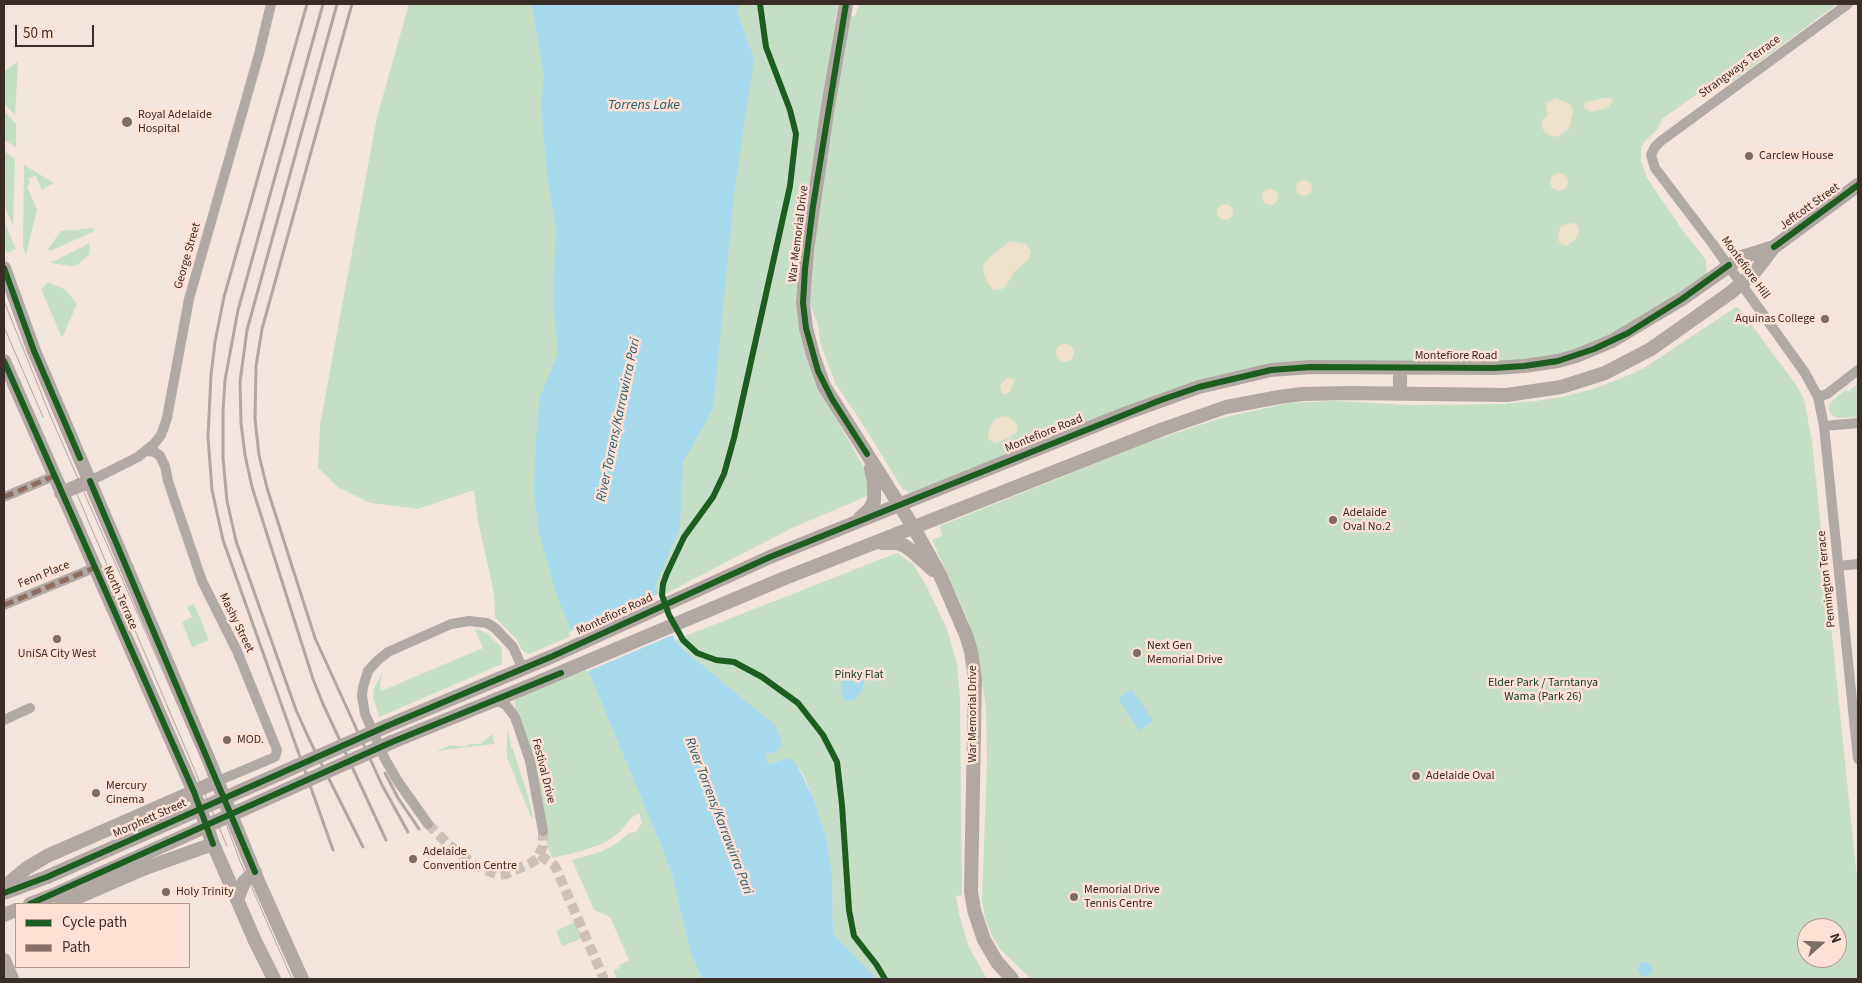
<!DOCTYPE html>
<html>
<head>
<meta charset="utf-8">
<style>
	body { margin:0 }
	#map { position:relative; width:1862px; height:983px; overflow:hidden; background:#f4e4de; font-family:"Source Sans 3",sans-serif }
	canvas { display:block }
	.frame { position:absolute; inset:0; border:5px solid #3a2c26; pointer-events:none }
	.legend { position:absolute; left:15px; top:903px; width:175px; height:65px; box-sizing:border-box; background:#fee1d4; border:1px solid #b0998e; margin:0; padding:6px 9px; list-style:none; font-size:15px; color:#3a2c26 }
	.legend li { display:flex; align-items:center; gap:10px; height:25px }
	.legend b { width:25px; border:1px solid #b0998e }
	.north { position:absolute; left:1797px; top:918px; width:50px; height:50px; box-sizing:border-box; background:#fee1d4; border:1px solid #b0998e; border-radius:50%; rotate:70deg; font-size:14px; font-weight:700; line-height:20px; text-align:center; color:#3a2c26 }
	.north::after { content:''; display:block; margin:auto; width:18px; height:22px; background:#7b6c66; clip-path:polygon(50% 0,100% 100%,50% 72%,0 100%) }
	.scale { position:absolute; left:15px; top:25px; width:79px; height:22px; box-sizing:border-box; border:2px solid #3a2c26; border-top:0; padding-left:6px; font-size:15px; line-height:18px; white-space:nowrap; color:#3a2c26; -webkit-text-stroke:4px #fee1d4; paint-order:stroke }
</style>
</head>
<body>
<div id="map">
<canvas width="1862" height="983"></canvas>
<div class="frame"></div>
<ul class="legend">
<li><b style="height:6px;background:#1b5e20"></b>Cycle path</li>
<li><b style="height:6px;background:#8d6e63"></b>Path</li>
</ul>
<div class="north">N</div>
<div class="scale">50 m</div>
</div>
<script>
const g = document.querySelector('canvas').getContext('2d');
g.lineJoin = 'round';
function fill(path, color) { g.fillStyle = color; g.fill(path, 'evenodd'); }
const toPath = rows => new Path2D(rows.map(r => 'M' + r).join(''));
function strokePath(path, color, width, dash) { g.strokeStyle = color; g.lineWidth = width; g.lineCap = dash ? 'butt' : 'round'; g.setLineDash(dash || []); g.stroke(path); }
function drawText(font, color, halo, rows, align = 'center') {
  g.font = font + ' "Source Sans 3",sans-serif'; g.lineWidth = 5; g.setLineDash([]); g.textBaseline = 'middle'; g.strokeStyle = halo; g.fillStyle = color; for (const [text, x, y, turn = 0] of rows) {
    g.save(); g.translate(x, y); g.rotate((+turn || 0) * Math.PI / 180); g.textAlign = isNaN(turn) ? turn : align; if (halo) g.strokeText(text, 0, 0); g.fillText(text, 0, 0); g.restore();
  }
}
const green = toPath([
	[409,4,838,4,822,107,800,331,807,359,819,389,866,471,872,494,792,528,638,608,529,654,523,651,516,639,495,617,494,593,478,521,474,490,418,509,371,503,339,488,318,468,320,425,377,117],
	[859,4,1837,4,1733,81,1725,74,1662,119,1657,130,1643,143,1641,150,1641,161,1647,178,1683,231,1706,260,1707,275,1604,342,1545,361,1306,363,1073,429,909,493,906,489,903,490,867,431,835,383,820,342,818,325,807,295,848,15,855,17],
	[18,61,15,115,4,103,4,72],
	[4,111,16,124,16,147,4,140],
	[4,151,15,159,13,226,4,204],
	[24,165,54,183,42,190,36,176,28,178,30,184,27,186,37,210,26,255,23,247],
	[4,221,16,249,7,253,4,245],
	[94,228,93,232,52,250,49,251,48,249,61,231],
	[90,243,89,255,77,265,71,266,50,263],
	[48,282,66,290,77,304,62,338,41,289],
	[1736,307,1739,308,1797,386,1804,399,1812,441,1858,888,1858,979,1031,979,1000,949,991,934,985,917,982,901,987,763,986,708,979,659,968,620,932,540,942,536,940,526,1149,442,1221,418,1289,403,1335,401,1410,405,1502,404,1535,401,1563,397,1593,389,1622,378,1644,368],
	[1807,928,1837,928,1837,958,1807,958],
	[1858,384,1857,417,1839,418,1833,416,1829,410,1830,403,1845,390,1849,391],
	[897,553,913,564,927,587,947,629,957,664,960,698,962,895,956,896,960,918,969,947,987,979,877,979,833,934,832,872,813,797,803,774,796,763,785,759,768,764,765,755,778,751,675,640],
	[194,604,209,640,192,647,182,622,192,617,187,607],
	[475,629,487,633,500,646,502,651,502,664,379,717,373,697,374,688,383,672,380,682,381,691,483,648],
	[585,663,664,853,672,875,691,954,702,979,617,979,613,970,620,968,619,965,629,960,610,917,594,910,572,860,600,852,616,844,629,833,636,832,642,823,639,813,631,818,619,833,604,843,582,851,552,858,543,831,515,711,515,701,516,697],
	[507,729,511,742,511,748,513,749,528,796,533,817,531,817,507,757],
	[493,734,494,744,436,751,451,745,464,747,470,744,480,744],
	[575,922,583,938,562,946,556,931]
]);
const sand = toPath([
	[1556,98,1570,104,1573,111,1569,129,1559,136,1552,137,1545,133,1542,127,1542,120,1548,115,1546,106,1547,103],
	[1604,98,1611,98,1613,101,1608,108,1591,112,1584,108,1585,102],
	'1550 182a9 9 0 1 1 18 0a9 9 0 1 1-18 0Z',
	'1296 188a8 8 0 1 1 16 0a8 8 0 1 1-16 0Z',
	'1262 197a8 8 0 1 1 16 0a8 8 0 1 1-16 0Z',
	'1217 212a8 8 0 1 1 16 0a8 8 0 1 1-16 0Z',
	[1570,223,1577,224,1579,232,1575,240,1566,246,1559,242,1558,234,1561,226],
	[1010,241,1025,244,1028,247,1031,251,1029,259,1015,271,1006,286,1000,290,994,290,989,285,984,274,983,265,991,256],
	'1056 353a9 9 0 1 1 18 0a9 9 0 1 1-18 0Z',
	[1007,378,1015,379,1010,392,1005,394,1002,393,1000,385],
	[1006,416,1013,420,1017,425,1018,431,1009,438,995,443,988,439,989,428,996,418]
]);
const water = toPath([
	[532,4,739,4,737,11,754,59,735,187,713,409,683,462,680,527,655,586,661,614,675,640,686,652,775,725,780,736,782,747,778,751,765,755,768,764,785,759,791,759,796,763,813,797,826,837,832,872,833,934,877,979,702,979,691,954,672,875,664,853,557,596,539,533,534,489,537,424,540,397,557,356,557,343,553,299,556,230,547,174,541,104,544,78],
	[857,668,862,670,864,674,863,689,856,699,846,702,841,692,841,683,849,672],
	[1132,689,1153,721,1139,731,1118,698],
	'1638 969a7 7 0 1 1 14 0a7 7 0 1 1-14 0Z'
]);
const pier = toPath([
	[659,594,663,613,675,634,586,672,569,632]
]);
const streetTunnel = toPath([
	[428,824,449,845,471,862,483,869,499,875,506,874,531,863,537,859,543,846,543,831],
	[540,855,555,866,604,979]
]);
const street = toPath([
	[1848,4,1661,141,1655,147,1651,155,1655,168,1712,243,1805,373,1818,397,1824,426,1858,759],
	[1818,397,1827,394,1858,370],
	[1824,426,1858,423],
	[147,451,155,452,160,456,165,466,168,481,202,581,237,651,277,750,275,757,218,781],
	[90,481,138,457,154,444,161,435,164,427,167,418,189,299,259,54,271,4],
	[4,497,54,476],
	[1839,566,1858,564],
	[4,605,94,568],
	[491,702,500,702,506,705,515,717,530,761,543,831],
	[4,720,30,708],
	[428,824,397,780,385,759,365,714,362,696,363,687,368,671,377,661,388,652,451,624,469,621,487,623,495,628,513,647,523,669]
]);
const secondary = toPath([
	[846,4,828,106,807,250,803,303,806,328,813,355,824,386,914,528,940,575,966,635,971,651,975,679,971,891,974,910,984,940,997,962,1012,979],
	[4,268,34,351,208,758,258,881,302,979],
	[4,361,194,792,213,844,255,941,274,979],
	[1400,394,1400,368],
	[61,493,90,481],
	[860,518,870,509,874,501,874,482,871,468],
	[882,543,898,543,905,546,913,552,933,570],
	[387,726,553,656,770,557,1124,414,1199,387,1271,370,1311,367,1494,368,1524,366,1558,361,1576,356,1612,341,1682,299,1742,257,1774,247],
	[392,742,522,689,780,580,1163,429,1226,407,1279,397,1302,394,1350,393,1507,395,1561,387,1605,373,1651,349,1730,293,1754,273,1774,247,1858,185],
	[4,887,27,868,47,856,218,781],
	[4,893,47,877],
	[237,900,244,882,255,872],
	[30,904,56,894],
	[62,904,143,869,213,844],
	[4,915,16,910],
	[4,960,12,979]
]);
const tram = toPath([
	[4,301,50,415,205,767,240,861,292,979],
	[4,327,43,417],
	[76,492,227,846]
]);
const rail = toPath([
	[307,4,224,297,215,342,211,375,208,437,212,490,223,540,333,850],
	[323,4,238,310,225,380,223,412,223,458,227,501,236,541,296,710,310,741,363,847],
	[337,4,247,330,240,382,241,423,245,455,252,487,313,679,323,704,386,840],
	[352,4,262,329,256,366,255,419,259,455,267,488,315,638,382,785,408,832],
	[385,773,398,798,419,829]
]);
const secondaryBridge = toPath([
	[47,877,387,726],
	[56,894,392,742]
]);
const quiet = toPath([
	[4,497,54,476],
	[4,605,94,568]
]);
const cycleway = toPath([
	[760,4,766,47,790,110,796,134,790,186,734,438,724,474,713,497,684,537,667,573,663,584,662,595,669,615,683,640,697,653,716,660,734,662,762,677,798,703,823,735,837,762,842,805,849,910,854,936,876,964,885,979],
	[846,4,813,206,805,269,803,303,806,328,818,371,832,399,867,454],
	[1774,247,1858,185],
	[4,268,34,351,80,458],
	[4,361,194,792,213,844],
	[90,481,255,872],
	[4,893,47,877,387,726,553,656,770,557,1161,400,1199,387,1271,370,1311,367,1494,368,1524,366,1558,361,1594,349,1628,333,1682,299,1729,265],
	[30,904,392,742,561,673]
]);
const markers = [
	[127,122,6,"#7b6c66"],
	[1749,156,5,"#7b6c66"],
	[1825,319,5,"#7b6c66"],
	[1333,520,5,"#7b6c66"],
	[57,639,5,"#7b6c66"],
	[1137,653,5,"#7b6c66"],
	[227,740,5,"#7b6c66"],
	[1416,776,5,"#7b6c66"],
	[96,793,5,"#7b6c66"],
	[413,859,5,"#7b6c66"],
	[166,892,5,"#7b6c66"],
	[1074,897,5,"#7b6c66"]
];
const streetNames = [
	["Strangways Terrace",1740,67,-36],
	["Jeffcott Street",1810,207,-36],
	["War Memorial Drive",799,234,-83],
	["George Street",188,256,-74],
	["Montefiore Hill",1745,268,54],
	["Montefiore Road",1456,356],
	["Montefiore Road",1044,434,-22],
	["Fenn Place",44,575,-22],
	["Pennington Terrace",1827,579,-96],
	["North Terrace",120,598,66],
	["Montefiore Road",615,615,-25],
	["Mashy Street",236,623,64],
	["War Memorial Drive",973,714,-90],
	["Festival Drive",543,771,76],
	["Morphett Street",150,819,-24]
];
const poiNames = [
	["Royal Adelaide",138,115],
	["Hospital",138,129],
	["Carclew House",1759,156],
	["Aquinas College",1815,319,"right"],
	["Adelaide",1343,513],
	["Oval No.2",1343,527],
	["Next Gen",1147,646],
	["Memorial Drive",1147,660],
	["UniSA City West",57,654,"center"],
	["MOD.",237,740],
	["Adelaide Oval",1426,776],
	["Mercury",106,786],
	["Cinema",106,800],
	["Adelaide",423,852],
	["Convention Centre",423,866],
	["Memorial Drive",1084,890],
	["Tennis Centre",1084,904],
	["Holy Trinity",176,892]
];
const parkNames = [
	["Pinky Flat",859,675],
	["Elder Park / Tarntanya",1543,683],
	["Wama (Park 26)",1543,697]
];
const waterNames = [
	["Torrens Lake",644,106],
	["River Torrens/Karrawirra Pari",619,420,-78],
	["River Torrens/Karrawirra Pari",718,816,69]
];
fill(green, '#c4dfc5');
fill(sand, '#ede1ca');
fill(water, '#a8daee');
fill(pier, '#f4e4de');
strokePath(streetTunnel, '#cfbfb9', 10, [10, 5]);
strokePath(street, '#b0a9a6', 10);
strokePath(secondary, '#b1a8a3', 14);
strokePath(tram, '#b0a6a2', 1);
strokePath(rail, '#b0a6a2', 3);
strokePath(secondaryBridge, '#b1a8a3', 14);
strokePath(quiet, '#8d6e63', 5, [10, 5]);
strokePath(cycleway, '#1b5e20', 6);
for (const [x, y, r, color] of markers) { const dot = new Path2D(); dot.arc(x, y, r, 0, 2 * Math.PI); g.fillStyle = color; g.fill(dot); strokePath(dot, '#fee1d4', 2); }
drawText('12px', '#3a2c26', '#fee1d4', streetNames);
drawText('12px', '#3a2c26', '#fee1d4', poiNames, 'left');
drawText('12px', '#0c3e22', '#fee1d4', parkNames);
drawText('italic 14px', '#226076', '#fee1d4', waterNames);
</script>
</body>
</html>
